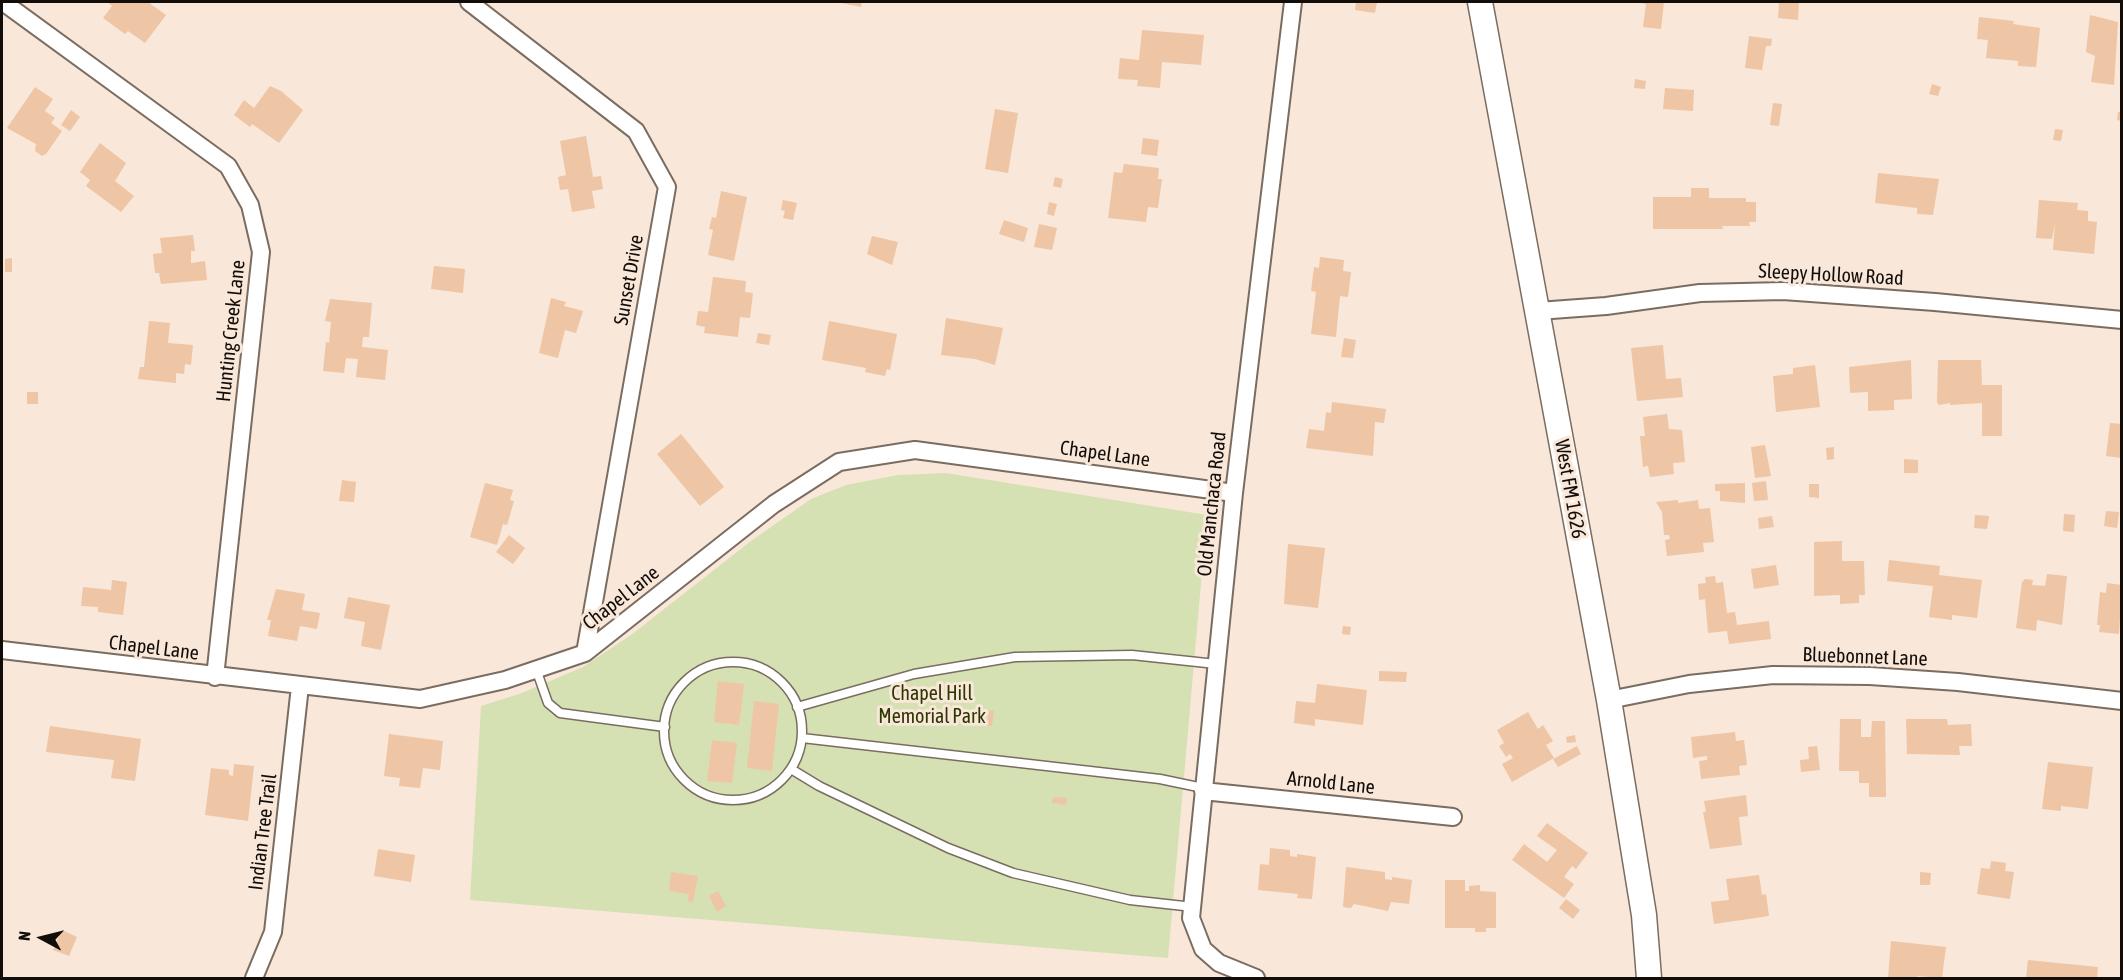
<!DOCTYPE html>
<html>
<head>
<meta charset="utf-8">
<style>
	body { margin:0 }
	#map { position:relative; width:2123px; height:980px; overflow:hidden; background:#f9e7d9; font-family:"Asap Condensed",sans-serif }
	canvas { display:block }
	.frame { position:absolute; inset:0; border:3px solid #130d09; pointer-events:none }
	.north { position:absolute; left:12px; top:908px; width:60px; height:60px; -webkit-text-stroke:4px #f9e7d9; paint-order:stroke; rotate:277deg; font-size:16px; font-weight:700; line-height:24px; text-align:center; color:#130d09 }
	.north::after { content:''; display:block; margin:auto; width:21px; height:27px; background:#130d09; clip-path:polygon(50% 0,100% 100%,50% 72%,0 100%) }
</style>
</head>
<body>
<div id="map">
<canvas width="2123" height="980"></canvas>
<div class="frame"></div>
<div class="north">N</div>
</div>
<script>
const g = document.querySelector('canvas').getContext('2d');
g.lineJoin = 'round';
function fill(path, color) { g.fillStyle = color; g.fill(path, 'evenodd'); }
const toPath = rows => new Path2D(rows.map(r => 'M' + r).join(''));
function strokePath(path, color, width, dash) { g.strokeStyle = color; g.lineWidth = width; g.lineCap = dash ? 'butt' : 'round'; g.setLineDash(dash || []); g.stroke(path); }
function drawText(font, color, halo, rows, align = 'center') {
  g.font = font + ' "Asap Condensed",sans-serif'; g.lineWidth = 6; g.setLineDash([]); g.textBaseline = 'middle'; g.strokeStyle = halo; g.fillStyle = color; for (const [text, x, y, turn = 0] of rows) {
    g.save(); g.translate(x, y); g.rotate((+turn || 0) * Math.PI / 180); g.textAlign = isNaN(turn) ? turn : align; if (halo) g.strokeText(text, 0, 0); g.fillText(text, 0, 0); g.restore();
  }
}
const green = toPath([
	[946,473,1207,515,1168,958,470,900,481,706,522,693,583,667,631,635,751,541,811,499,846,485,898,475]
]);
const building = toPath([
	[107,2,148,2,166,15,145,43,128,31,125,34,103,18,112,6],
	[836,2,862,2,861,7],
	[1356,2,1377,2,1375,13,1355,10],
	[1636,2,1664,2,1661,29,1643,27,1646,4],
	[1779,2,1799,2,1798,20,1778,18],
	[2090,15,2118,22,2114,85,2091,82,2095,56,2086,52],
	[1979,17,2014,21,2013,24,2040,28,2036,67,2018,66,2018,61,1986,58,1988,40,1977,39],
	[1142,30,1204,35,1201,65,1162,62,1160,88,1137,86,1138,80,1118,79,1120,58,1139,60],
	[1749,36,1772,39,1771,46,1766,46,1762,70,1745,68],
	[1635,79,1646,81,1645,89,1634,88],
	[1932,84,1941,87,1938,96,1929,94],
	[270,86,281,91,303,110,279,143,252,124,250,127,234,115,244,100,254,108],
	[35,87,53,99,45,111,55,118,51,123,62,131,46,154,42,156,35,151,36,144,7,128],
	[1665,88,1694,90,1693,111,1663,109],
	[1773,103,1782,104,1779,126,1770,125],
	[995,109,1018,113,1008,173,985,169],
	[71,110,80,117,70,131,61,125],
	[2118,112,2122,112,2122,121,2117,120],
	[2055,129,2063,130,2061,141,2053,140],
	[586,136,593,177,601,176,603,189,592,191,595,208,572,212,568,189,560,190,558,177,566,175,560,141],
	[1143,138,1159,140,1157,156,1141,154],
	[100,143,126,163,115,181,134,196,121,212,86,186,90,180,80,172],
	[1124,164,1159,168,1158,179,1162,179,1158,208,1148,207,1146,222,1108,218,1114,172,1122,173],
	[1878,173,1939,179,1933,215,1917,214,1917,208,1875,203],
	[1055,177,1063,179,1061,188,1053,186],
	[1691,188,1709,188,1709,198,1746,198,1746,202,1756,202,1756,222,1749,222,1750,226,1722,226,1723,229,1653,229,1653,197,1691,197],
	[721,191,747,197,734,261,708,255,713,230,709,229,712,217,716,218],
	[783,200,797,203,793,220,783,218,785,211,781,210],
	[2039,200,2078,203,2077,210,2088,211,2088,221,2097,222,2094,254,2053,250,2055,223,2052,239,2036,238],
	[1049,202,1057,204,1054,216,1047,214],
	[1004,220,1028,228,1024,242,999,234],
	[1039,224,1057,228,1052,250,1034,247],
	[193,235,195,251,191,251,191,263,205,261,207,280,161,284,159,273,155,273,153,254,162,253,160,238],
	[872,236,898,242,892,265,867,254],
	[1320,257,1344,260,1343,271,1351,272,1348,297,1340,296,1336,337,1311,334,1316,292,1311,291,1314,267,1319,268],
	[12,258,12,272,5,272,5,259],
	[434,266,465,269,463,293,431,289],
	[713,277,746,281,745,292,753,293,750,318,740,317,738,337,704,333,705,327,696,325,698,311,708,312],
	[551,298,566,302,564,306,583,311,576,333,565,330,558,358,539,353],
	[330,299,372,303,369,337,363,337,362,347,388,350,385,380,356,377,358,359,346,358,344,373,323,371,326,342,329,343,331,322,325,321],
	[946,318,1003,328,995,365,975,359,941,355],
	[149,321,170,323,168,343,193,345,191,365,185,364,184,374,176,373,176,383,138,379,140,367,144,367],
	[829,321,897,334,890,370,887,369,885,376,865,372,866,368,822,360],
	[758,333,771,335,769,345,756,343],
	[1344,338,1356,340,1353,358,1341,357],
	[1663,345,1666,379,1681,378,1683,397,1637,401,1631,348],
	[1911,360,1912,399,1894,400,1894,410,1868,411,1868,392,1850,393,1849,367],
	[1938,360,1981,360,1982,385,2002,385,2002,436,1982,436,1982,403,1950,405,1950,403,1939,405,1937,402],
	[1815,365,1820,407,1776,412,1773,376,1793,374,1793,368],
	[27,392,38,392,38,404,27,404],
	[1332,402,1386,409,1384,423,1375,422,1373,456,1306,448,1309,429,1324,431,1326,412,1331,413],
	[1667,414,1669,429,1682,430,1685,462,1673,463,1674,474,1650,477,1648,466,1643,467,1640,436,1645,436,1643,417],
	[2110,423,2122,424,2122,458,2106,456],
	[681,434,724,487,700,506,657,454],
	[1765,445,1771,476,1755,478,1751,447],
	[1834,447,1834,459,1827,460,1826,448],
	[1904,459,1918,460,1918,473,1904,473],
	[342,480,356,482,354,502,339,501],
	[1766,481,1768,500,1754,501,1752,483],
	[485,483,513,490,510,500,514,501,510,515,507,525,503,524,497,545,470,537],
	[1745,483,1745,503,1720,501,1720,491,1715,491,1715,484],
	[1809,484,1819,484,1819,498,1809,497],
	[1678,500,1678,503,1698,500,1699,509,1710,508,1714,542,1703,543,1704,552,1667,556,1665,540,1670,539,1669,535,1664,535,1662,512,1656,502],
	[2106,511,2119,512,2117,528,2104,526],
	[2064,514,2075,515,2074,532,2063,531],
	[1975,515,1989,516,1987,529,1974,528],
	[1772,516,1774,527,1759,529,1758,518],
	[509,535,525,548,513,564,496,552],
	[1842,541,1842,561,1864,561,1865,595,1859,595,1859,603,1840,604,1840,595,1814,596,1814,542],
	[1288,544,1325,548,1318,608,1284,604],
	[1889,560,1940,566,1939,575,1982,580,1977,618,1952,615,1952,620,1929,617,1933,586,1887,581],
	[1776,565,1779,585,1754,589,1751,569],
	[2047,574,2067,576,2062,625,2037,620,2036,631,2016,628,2022,582,2025,579,2033,580,2032,585,2045,586],
	[1715,576,1716,583,1723,582,1727,613,1735,612,1737,625,1769,621,1771,639,1729,644,1727,631,1708,633,1705,599,1699,600,1698,584,1706,583,1705,577],
	[112,580,127,582,123,615,98,612,98,607,81,606,83,587,111,590],
	[2107,583,2122,585,2119,634,2099,632,2100,625,2097,625,2100,592,2106,593],
	[276,589,305,594,302,610,320,613,317,629,300,626,297,641,268,636,271,620,267,620],
	[348,597,390,605,381,650,361,646,365,622,344,618],
	[1343,626,1351,627,1350,635,1342,634],
	[1379,671,1407,672,1406,682,1379,681],
	[718,681,744,684,739,725,714,722],
	[1317,684,1367,690,1363,725,1315,719,1315,726,1294,723,1296,701,1315,703],
	[754,701,779,704,772,771,747,768],
	[989,710,994,711,992,726,987,726],
	[1528,712,1538,729,1543,725,1553,741,1546,745,1554,758,1512,782,1502,764,1513,758,1510,754,1506,757,1499,746,1504,743,1497,730],
	[1840,719,1861,719,1861,737,1871,737,1872,721,1885,721,1886,797,1869,797,1869,783,1859,783,1859,771,1839,771],
	[1906,719,1947,719,1948,725,1971,724,1972,746,1959,746,1960,755,1907,754],
	[50,726,141,739,135,781,111,778,114,760,46,752],
	[1735,732,1736,741,1744,740,1747,765,1739,766,1740,775,1701,779,1699,761,1707,760,1707,756,1693,758,1691,737],
	[389,734,443,741,440,770,423,768,420,788,399,786,400,778,384,776],
	[1575,735,1576,742,1567,743,1566,737],
	[712,740,737,743,732,783,707,781],
	[1577,746,1581,754,1558,767,1553,759],
	[1817,746,1820,770,1801,772,1800,760,1809,759,1808,747],
	[2048,762,2093,767,2088,809,2061,806,2061,811,2042,809],
	[234,764,254,766,248,821,205,815,211,768,229,770,229,775,233,776],
	[1746,795,1748,816,1739,817,1742,845,1710,849,1703,812,1706,812,1704,801],
	[1053,797,1067,798,1066,805,1052,803],
	[1547,823,1588,853,1576,869,1572,866,1564,877,1574,884,1564,898,1512,860,1524,844,1547,862,1557,850,1537,836],
	[1270,848,1290,850,1290,856,1297,857,1297,854,1316,857,1312,899,1297,898,1298,894,1258,890,1260,864,1269,865],
	[378,849,415,855,411,882,374,876],
	[1991,861,2006,863,2005,871,2014,872,2010,899,1977,894,1981,868,1990,869],
	[1346,867,1385,872,1385,879,1392,880,1392,877,1412,880,1409,904,1391,902,1388,911,1354,904,1351,908,1343,907],
	[671,872,698,876,693,902,688,901,689,894,669,891],
	[1920,872,1931,873,1930,885,1920,885],
	[1759,875,1762,895,1766,894,1769,916,1714,924,1711,902,1729,900,1726,879],
	[1445,880,1465,880,1465,891,1469,891,1469,886,1480,885,1480,891,1496,892,1496,928,1486,928,1486,932,1475,932,1475,928,1445,928],
	[718,891,726,906,717,912,709,896],
	[1566,899,1580,910,1573,919,1559,908],
	[62,930,77,937,69,956,53,950],
	[1891,941,1946,947,1942,978,1917,976,1917,978,1888,978],
	[2028,960,2098,967,2097,978,2026,978]
]);
const lane = toPath([
	'664 731a69 69 0 1 1 138 0a69 69 0 1 1-138 0Z',
	[536,669,548,703,560,713,665,727],
	[797,707,914,674,1015,657,1132,655,1216,664],
	[802,738,1160,779,1203,788],
	[791,769,819,786,948,848,1013,873,1130,900,1193,907]
]);
const street = toPath([
	[3,2,228,166,250,205,261,252,215,677],
	[469,2,636,131,667,187,585,653],
	[1538,311,1606,306,1700,293,1783,291,1935,302,2122,320],
	[2,650,420,699,505,680,585,653,774,504,839,462,915,450,1234,493],
	[1609,700,1689,684,1773,675,1870,676,1958,682,2122,701],
	[1203,791,1453,817],
	[254,978,273,932,300,686],
	[1256,978,1219,963,1203,949,1191,918,1234,493,1293,2]
]);
const secondary = toPath([
	[1480,2,1609,700,1644,915,1649,978]
]);
const streetNames = [
	["Sleepy Hollow Road",1831,275,3],
	["Sunset Drive",629,280,-80],
	["Hunting Creek Lane",231,331,-84],
	["Chapel Lane",1105,454,8],
	["West FM 1626",1570,489,80],
	["Old Manchaca Road",1212,504,-84],
	["Chapel Lane",621,598,-38],
	["Chapel Lane",154,648,7],
	["Bluebonnet Lane",1865,657,2],
	["Arnold Lane",1331,783,6],
	["Indian Tree Trail",263,832,-83]
];
const parkNames = [
	["Chapel Hill",932,694],
	["Memorial Park",932,717]
];
fill(green, '#d5e1b3');
fill(building, '#eec5a5');
strokePath(lane, '#7b6c60', 11);
strokePath(street, '#7b6c60', 20);
strokePath(secondary, '#7b6c60', 27);
strokePath(lane, '#fff', 8);
strokePath(street, '#fff', 16);
strokePath(secondary, '#fff', 24);
drawText('20px', '#130d09', '#f9e7d9', streetNames);
drawText('20px', '#2d3700', '#f9e7d9', parkNames);
</script>
</body>
</html>
